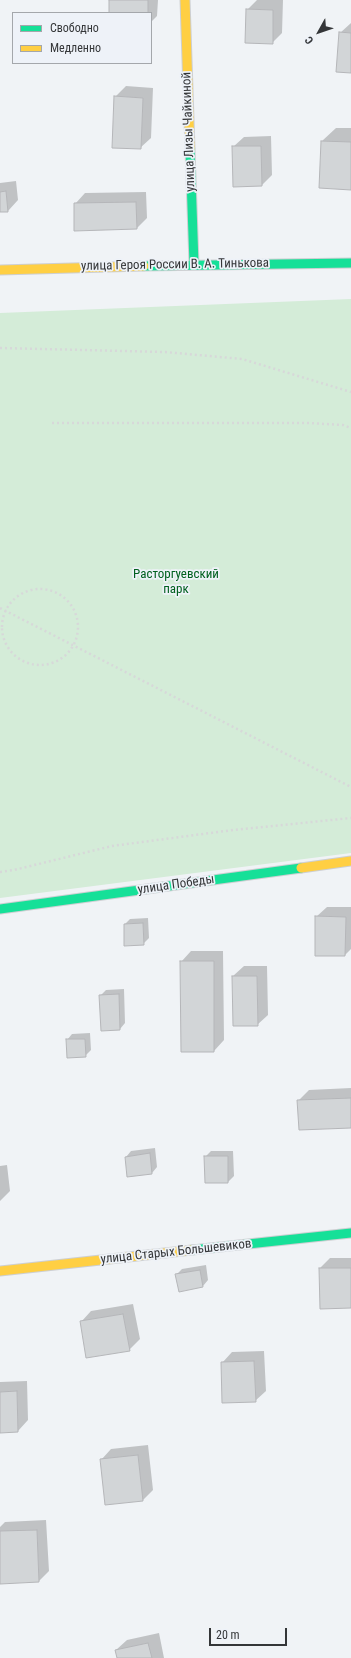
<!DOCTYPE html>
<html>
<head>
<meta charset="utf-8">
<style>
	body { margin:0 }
	#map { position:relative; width:351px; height:1658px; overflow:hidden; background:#f0f3f6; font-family:"Roboto Condensed",sans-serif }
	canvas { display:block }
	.legend { position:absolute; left:12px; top:12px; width:140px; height:52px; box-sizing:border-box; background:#eef2f8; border:1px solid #a4a7ab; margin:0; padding:5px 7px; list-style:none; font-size:12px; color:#343638 }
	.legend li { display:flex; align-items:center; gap:8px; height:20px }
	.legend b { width:20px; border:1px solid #a4a7ab }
	.north { position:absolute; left:299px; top:12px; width:40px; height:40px; -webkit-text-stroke:3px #eef2f8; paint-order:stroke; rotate:230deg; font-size:11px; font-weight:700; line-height:16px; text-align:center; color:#343638 }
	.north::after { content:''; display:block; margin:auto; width:14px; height:18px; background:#343638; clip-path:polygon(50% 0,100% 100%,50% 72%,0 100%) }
	.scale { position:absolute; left:209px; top:1628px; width:78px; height:18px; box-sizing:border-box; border:2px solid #343638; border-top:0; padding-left:5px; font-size:12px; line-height:14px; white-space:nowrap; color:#343638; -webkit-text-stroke:3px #eef2f8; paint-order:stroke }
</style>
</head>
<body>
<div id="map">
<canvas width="351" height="1658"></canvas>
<ul class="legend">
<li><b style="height:5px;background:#16e098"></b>Свободно</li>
<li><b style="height:5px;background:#ffcf43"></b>Медленно</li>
</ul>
<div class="north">С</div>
<div class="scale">20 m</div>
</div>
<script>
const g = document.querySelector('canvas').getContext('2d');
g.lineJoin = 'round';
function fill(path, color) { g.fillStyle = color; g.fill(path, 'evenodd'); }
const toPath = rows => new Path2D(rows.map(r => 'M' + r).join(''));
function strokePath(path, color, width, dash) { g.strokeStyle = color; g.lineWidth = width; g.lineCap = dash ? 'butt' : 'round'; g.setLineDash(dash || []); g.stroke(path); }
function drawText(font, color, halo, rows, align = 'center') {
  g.font = font + ' "Roboto Condensed",sans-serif'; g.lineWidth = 3.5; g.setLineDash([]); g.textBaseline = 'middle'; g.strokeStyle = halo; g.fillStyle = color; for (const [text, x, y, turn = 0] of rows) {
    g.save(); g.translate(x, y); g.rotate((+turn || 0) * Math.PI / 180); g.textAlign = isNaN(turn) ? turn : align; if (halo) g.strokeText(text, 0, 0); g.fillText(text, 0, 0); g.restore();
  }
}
const green = toPath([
	[351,299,351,853,0,898,0,313]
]);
const shadow = toPath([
	[110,0,158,0,157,16,151,22,151,13,110,13],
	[257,0,283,0,282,33,272,43,247,10],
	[351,23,351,72,340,33],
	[126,86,153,88,151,138,140,148,115,97],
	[336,128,351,128,351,189,322,141],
	[271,136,272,175,262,185,233,147,244,137],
	[16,181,18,200,8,211,0,211,0,183],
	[146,192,147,218,137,228,75,204,85,193],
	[327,907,351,907,351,949,345,955,316,917],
	[148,918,149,938,143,944,125,924,130,919],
	[191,951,223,951,224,1040,214,1051,181,962],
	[244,966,267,966,268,1015,257,1025,234,1025,233,976],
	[124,989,125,1023,120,1029,100,996,106,990],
	[90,1033,91,1050,85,1056,67,1040,72,1034],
	[351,1088,351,1127,298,1101,309,1090],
	[155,1148,157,1167,152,1173,126,1157,131,1151],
	[211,1151,233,1151,234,1176,228,1182,206,1182,205,1157],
	[7,1165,10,1191,0,1201,0,1166],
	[330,1258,351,1258,351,1307,320,1268],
	[206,1265,208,1280,203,1286,179,1290,176,1275,182,1269],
	[133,1304,140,1339,129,1350,81,1322,91,1311],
	[264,1351,266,1391,255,1401,222,1363,232,1352],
	[27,1381,28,1420,18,1431,0,1432,0,1382],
	[148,1445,153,1490,143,1500,101,1460,111,1449],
	[46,1520,49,1571,39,1581,0,1583,0,1527,5,1522],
	[159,1633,164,1658,118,1658,116,1650,127,1640]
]);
const building = toPath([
	[109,0,148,0,148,13,109,13,109,0],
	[246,9,273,10,273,44,245,43,246,9],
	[339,32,351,33,351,73,336,72,339,32],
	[114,96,143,98,141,149,112,148,114,96],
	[321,141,351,142,351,190,319,188,321,141],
	[232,146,261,146,262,186,233,187,232,146],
	[6,191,8,212,0,212,0,192,6,191],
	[136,202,137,229,74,231,74,203,136,202],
	[315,916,346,917,345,956,315,956,315,916],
	[143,923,144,945,124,946,124,924,143,923],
	[180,961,214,961,214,1052,181,1052,180,961],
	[232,976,257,976,258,1026,233,1026,232,976],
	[119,994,120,1030,101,1031,99,995,119,994],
	[66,1039,85,1039,86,1057,67,1058,66,1039],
	[351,1098,351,1128,299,1130,297,1100,351,1098],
	[150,1153,152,1174,127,1177,125,1157,150,1153],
	[204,1156,228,1156,228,1183,205,1183,204,1156],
	[319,1268,351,1268,351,1308,320,1309,319,1268],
	[200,1270,203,1287,179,1292,175,1274,200,1270],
	[123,1314,130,1351,86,1358,80,1321,123,1314],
	[254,1361,256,1402,222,1403,221,1362,254,1361],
	[17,1391,18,1432,0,1433,0,1392,17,1391],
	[138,1455,143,1501,105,1505,100,1459,138,1455],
	[37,1530,39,1582,0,1584,0,1531,37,1530],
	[148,1643,152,1658,117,1658,115,1650,148,1643]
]);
const path = toPath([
	[0,348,165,352,242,359,351,392],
	[52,423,309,423,343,425,351,428],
	'2 627a38 38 0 1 1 76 0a38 38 0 1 1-76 0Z',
	[0,608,351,787],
	[0,872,14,870,112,846,233,830,351,818]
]);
const fast = toPath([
	[190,149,194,264],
	[144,266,351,263],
	[0,909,301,868],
	[192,1250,351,1233]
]);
const slow = toPath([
	[185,0,190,149],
	[0,270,144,266],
	[301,868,351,861],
	[0,1271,192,1250]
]);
const streetNames = [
	["улица Лизы Чайкиной",189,132,-92],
	["улица Героя России В. А. Тинькова",175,265,-1],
	["улица Победы",176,885,-8],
	["улица Старых Большевиков",176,1252,-6]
];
const parkNames = [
	["Расторгуевский",176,575],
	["парк",176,590]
];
fill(green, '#d4ecd8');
fill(shadow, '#0003');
fill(building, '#d2d5d7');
strokePath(building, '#b5b6b9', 1);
strokePath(fast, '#cdcfd2', 11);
strokePath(slow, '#cdcfd2', 11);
strokePath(path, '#d7d8d9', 2.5, [2, 3]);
strokePath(fast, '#16e098', 9);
strokePath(slow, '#ffcf43', 9);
drawText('13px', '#343638', '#eef2f8', streetNames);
drawText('13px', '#01601f', '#eef2f8', parkNames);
</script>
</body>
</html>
